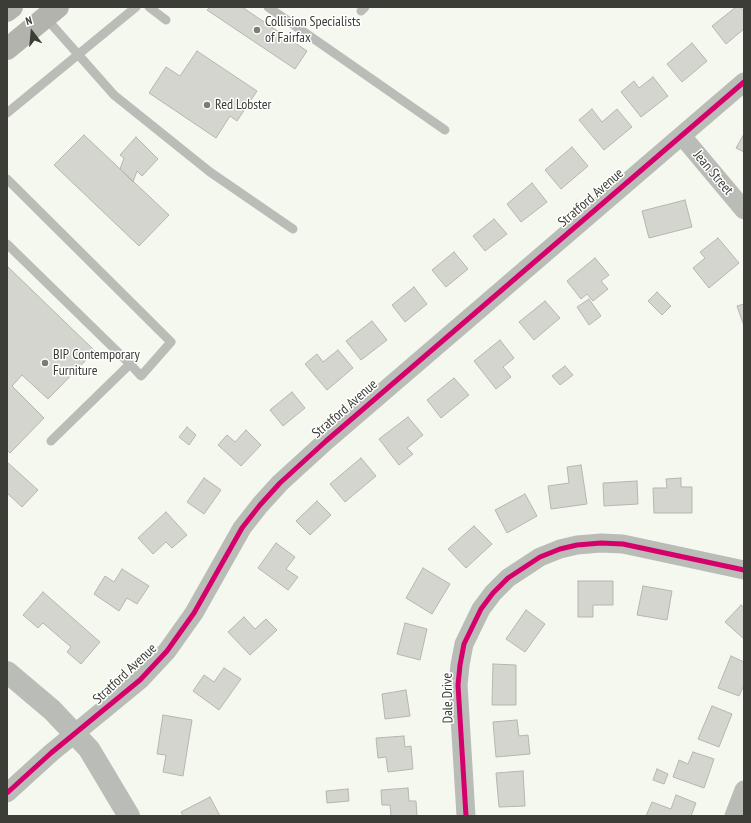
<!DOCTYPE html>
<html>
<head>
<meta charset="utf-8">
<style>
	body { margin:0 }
	#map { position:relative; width:751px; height:823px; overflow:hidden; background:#f5f8ee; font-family:"PT Sans Narrow",sans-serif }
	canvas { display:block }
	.frame { position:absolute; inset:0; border:8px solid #3b3d36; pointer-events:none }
	.north { position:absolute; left:12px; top:12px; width:40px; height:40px; -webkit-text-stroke:3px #fff; paint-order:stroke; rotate:344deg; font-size:11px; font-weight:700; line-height:16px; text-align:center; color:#3b3d36 }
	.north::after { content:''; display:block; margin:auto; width:14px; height:18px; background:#3b3d36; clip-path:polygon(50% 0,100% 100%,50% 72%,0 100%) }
</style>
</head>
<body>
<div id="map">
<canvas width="751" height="823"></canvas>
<div class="frame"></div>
<div class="north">N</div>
</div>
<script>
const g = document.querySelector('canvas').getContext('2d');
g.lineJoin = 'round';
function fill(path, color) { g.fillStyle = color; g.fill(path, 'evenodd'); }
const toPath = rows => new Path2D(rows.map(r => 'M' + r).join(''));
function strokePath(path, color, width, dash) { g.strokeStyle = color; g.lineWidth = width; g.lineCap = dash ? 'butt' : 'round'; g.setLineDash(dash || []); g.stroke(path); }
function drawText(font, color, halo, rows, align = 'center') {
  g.font = font + ' "PT Sans Narrow",sans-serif'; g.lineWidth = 3; g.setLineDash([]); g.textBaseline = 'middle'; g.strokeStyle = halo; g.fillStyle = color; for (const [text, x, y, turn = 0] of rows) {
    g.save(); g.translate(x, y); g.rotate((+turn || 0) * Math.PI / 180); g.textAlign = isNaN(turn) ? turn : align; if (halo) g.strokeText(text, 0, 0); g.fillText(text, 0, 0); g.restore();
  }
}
const building = toPath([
	[210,7,242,7,307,51,295,69,207,10,210,7],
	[736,7,740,7,744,11,744,29,726,44,712,26,736,7],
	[692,43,707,61,682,82,667,64,692,43],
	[197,51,257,91,237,121,230,116,216,138,149,93,166,67,180,76,197,51],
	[653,77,668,96,641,117,621,92,634,81,639,88,653,77],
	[592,109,602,122,617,109,632,127,604,150,579,120,592,109],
	[744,134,744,152,736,148,744,134],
	[84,135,169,215,139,246,54,165,84,135],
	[136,137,158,159,142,176,137,171,133,182,120,169,124,158,120,155,136,137],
	[572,147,588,166,561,189,545,170,572,147],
	[532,183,547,202,521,222,507,204,532,183],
	[685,200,692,227,649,238,642,211,685,200],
	[494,219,507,234,485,251,473,236,494,219],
	[718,238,739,263,709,288,693,268,705,258,700,252,718,238],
	[454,252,468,269,446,287,432,270,454,252],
	[595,258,609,275,601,281,608,289,593,301,587,294,581,299,567,281,595,258],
	[7,266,95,351,48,399,22,375,12,386,44,418,10,453,7,450,7,266],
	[414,287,427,304,405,322,392,305,414,287],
	[657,292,671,306,662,315,648,301,657,292],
	[589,299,601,316,589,325,577,307,589,299],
	[545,301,560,318,534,340,519,322,545,301],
	[744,304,744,326,737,306,744,304],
	[372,321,387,340,361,360,346,341,372,321],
	[500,340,514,358,503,367,511,377,496,389,474,361,500,340],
	[338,350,353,368,327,390,305,364,317,354,323,362,338,350],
	[565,366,573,375,560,385,552,376,565,366],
	[454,378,469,395,441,418,427,400,454,378],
	[292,392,305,408,283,426,270,410,292,392],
	[408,417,423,435,407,448,413,454,399,465,379,439,408,417],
	[187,427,196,435,189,445,179,437,187,427],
	[246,430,261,445,241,466,218,445,227,435,235,442,246,430],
	[361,458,376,476,345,502,330,484,361,458],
	[7,462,38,490,22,507,7,493,7,462],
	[581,465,587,504,551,509,548,486,569,483,567,467,581,465],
	[204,478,221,490,204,514,187,502,204,478],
	[681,478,681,487,692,487,692,513,654,513,653,488,667,488,666,479,681,478],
	[637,481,638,504,604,506,603,483,637,481],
	[525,494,537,516,507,533,495,510,525,494],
	[317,501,331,515,310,535,296,521,317,501],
	[166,512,187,535,172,548,166,542,153,554,138,538,166,512],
	[474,526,492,544,466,568,448,549,474,526],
	[276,543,295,557,286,569,298,577,288,590,258,568,276,543],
	[423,568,450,584,432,614,406,598,423,568],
	[122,569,149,586,137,604,127,598,119,611,94,594,105,576,114,582,122,569],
	[578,581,613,581,613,605,593,605,593,617,578,617,578,581],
	[643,586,672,591,667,620,637,615,643,586],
	[43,592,100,642,81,664,67,652,71,647,43,623,38,628,23,615,43,592],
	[741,605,744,608,744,639,725,622,741,605],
	[526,610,545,624,525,652,506,639,526,610],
	[244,617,255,629,266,619,277,630,250,655,228,632,244,617],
	[405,623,427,629,420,660,397,654,405,623],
	[731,656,744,662,744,685,739,696,718,688,731,656],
	[493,664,516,665,516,705,492,705,493,664],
	[224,668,241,679,219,710,193,691,204,675,214,682,224,668],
	[406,690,410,716,385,719,382,694,406,690],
	[712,706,732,714,719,747,698,739,712,706],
	[163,715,192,720,183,776,163,772,166,755,157,754,163,715],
	[517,720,519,736,528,735,530,754,496,757,493,722,517,720],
	[404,736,405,747,411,746,413,769,388,772,386,757,378,758,376,738,404,736],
	[693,752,714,759,704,788,673,777,679,760,688,764,693,752],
	[657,769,668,774,664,784,653,780,657,769],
	[523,771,525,806,499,807,496,773,523,771],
	[408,788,409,801,416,801,417,816,391,816,390,805,382,805,381,790,408,788],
	[348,789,349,801,327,803,326,791,348,789],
	[676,795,696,803,691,816,646,816,652,802,671,809,676,795],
	[210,797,220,816,183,816,181,812,210,797]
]);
const service = toPath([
	[149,7,166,20],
	[268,7,445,130],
	[361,11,365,7],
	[45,17,114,95,210,172,293,229],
	[7,113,136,7],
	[7,179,171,342,141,376,130,364],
	[7,244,130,364,51,441]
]);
const minor = toPath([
	[682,136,744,210],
	[7,793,51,753,140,680,167,651,194,613,242,528,260,505,280,483,326,441,744,82],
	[466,816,458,685,460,665,464,644,481,609,493,593,508,578,540,557,560,549,577,545,601,543,623,544,744,570],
	[734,816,744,790]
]);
const tertiary = toPath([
	[7,672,52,710,89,749,129,816]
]);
const primary = toPath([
	[7,11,12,7],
	[7,49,58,7]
]);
const cycleway = toPath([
	[7,793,51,753,140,680,167,651,194,613,242,528,260,505,280,483,326,441,744,82],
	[466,816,458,685,460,665,464,644,481,609,493,593,508,578,540,557,560,549,577,545,601,543,623,544,744,570]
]);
const markers = [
	[257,30,4,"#7c7e76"],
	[207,105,4,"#7c7e76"],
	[45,363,4,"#7c7e76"]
];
const poiNames = [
	["Collision Specialists",265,22],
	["of Fairfax",265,38],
	["Red Lobster",215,105],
	["BIP Contemporary",53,355],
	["Furniture",53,371]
];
const streetNames = [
	["Jean Street",713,173,50],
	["Stratford Avenue",591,198,-41],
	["Stratford Avenue",345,409,-41],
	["Stratford Avenue",125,674,-43],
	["Dale Drive",448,698,-91]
];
fill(building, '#d3d5ce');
strokePath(building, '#b5b7af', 1);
strokePath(service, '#babcb7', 9);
strokePath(minor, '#babcb7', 19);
strokePath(tertiary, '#babcb7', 22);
strokePath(primary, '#b2b3ad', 22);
strokePath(cycleway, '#d6006c', 5);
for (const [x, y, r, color] of markers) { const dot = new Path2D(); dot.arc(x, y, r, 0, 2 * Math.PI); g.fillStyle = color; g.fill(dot); strokePath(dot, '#fff', 1.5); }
drawText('14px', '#3b3d36', '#fff', poiNames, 'left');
drawText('14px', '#3b3d36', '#fff', streetNames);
</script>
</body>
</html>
